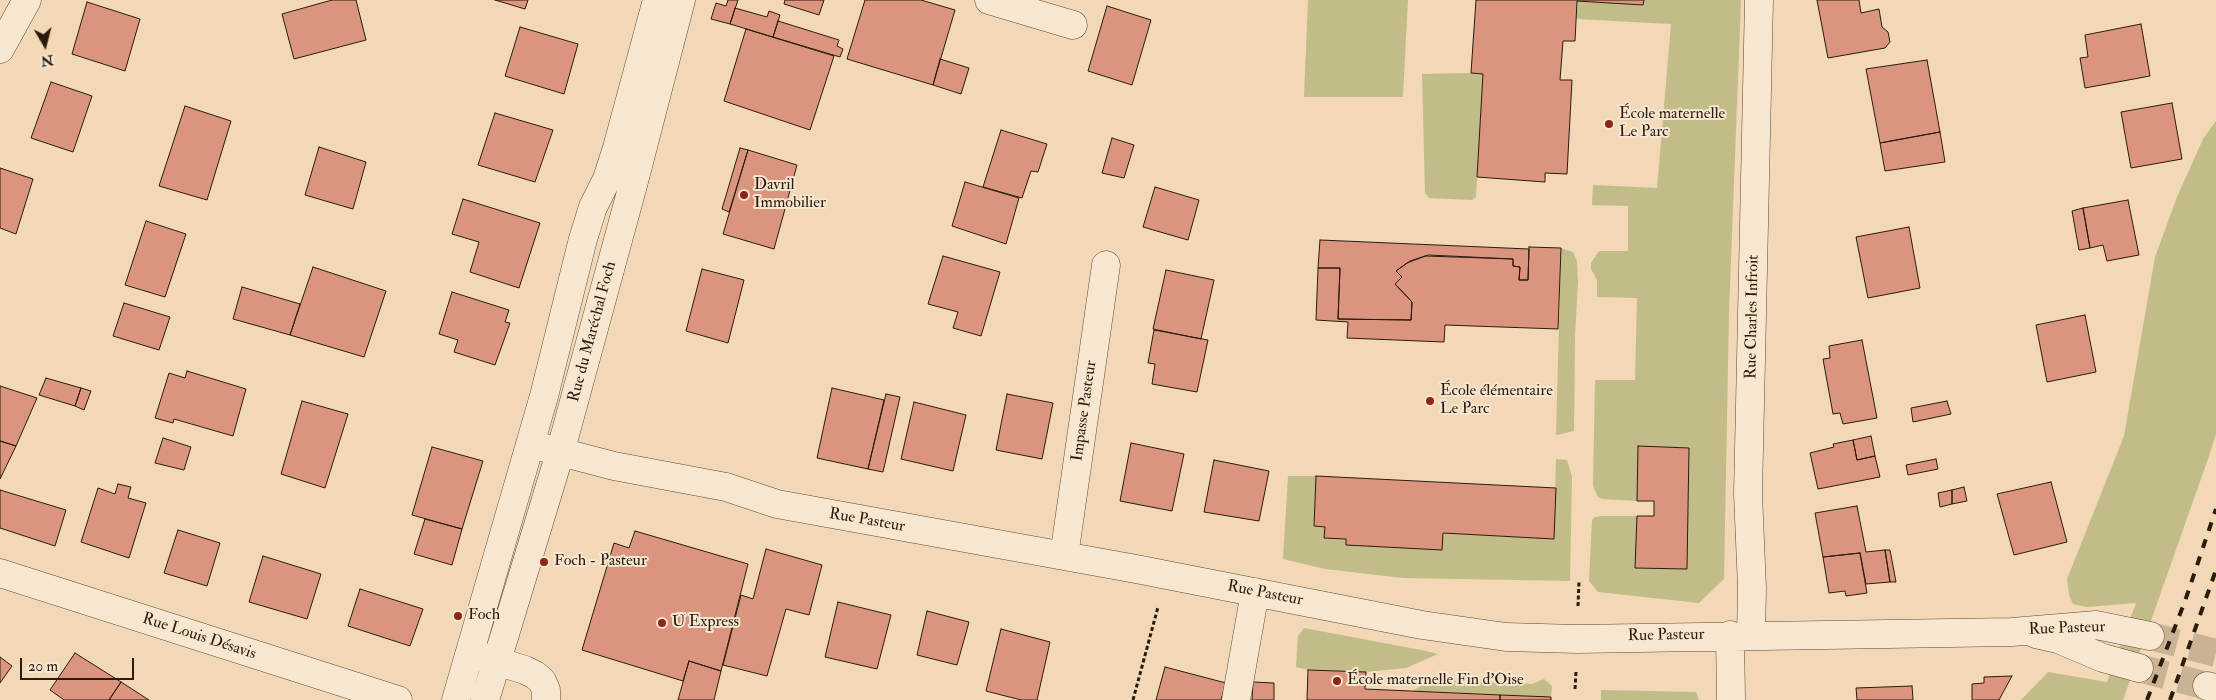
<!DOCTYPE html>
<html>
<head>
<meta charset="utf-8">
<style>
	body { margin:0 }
	#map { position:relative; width:2216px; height:700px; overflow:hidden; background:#f2d8b6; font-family:"IM FELL Double Pica",serif }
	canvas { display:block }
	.north { position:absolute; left:20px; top:20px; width:50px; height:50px; -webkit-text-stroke:4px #f7e6d0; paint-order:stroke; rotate:172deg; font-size:14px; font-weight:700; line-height:20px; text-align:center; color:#2a1b0c }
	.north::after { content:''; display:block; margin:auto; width:18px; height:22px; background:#2a1b0c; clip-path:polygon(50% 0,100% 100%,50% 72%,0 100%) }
	.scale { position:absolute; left:20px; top:658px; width:114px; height:22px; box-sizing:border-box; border:2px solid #2a1b0c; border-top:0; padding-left:6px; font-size:15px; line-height:18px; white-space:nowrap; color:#2a1b0c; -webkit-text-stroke:4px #f7e6d0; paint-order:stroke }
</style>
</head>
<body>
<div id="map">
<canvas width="2216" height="700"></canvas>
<div class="north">N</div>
<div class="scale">20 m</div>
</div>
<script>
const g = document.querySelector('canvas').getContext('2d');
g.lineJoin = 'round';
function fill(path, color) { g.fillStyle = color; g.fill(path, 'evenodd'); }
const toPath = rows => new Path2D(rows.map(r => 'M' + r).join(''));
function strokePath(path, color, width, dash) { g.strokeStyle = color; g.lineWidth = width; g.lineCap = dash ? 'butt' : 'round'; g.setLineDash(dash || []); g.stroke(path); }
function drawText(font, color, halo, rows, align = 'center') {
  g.font = font + ' "IM FELL Double Pica",serif'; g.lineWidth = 4; g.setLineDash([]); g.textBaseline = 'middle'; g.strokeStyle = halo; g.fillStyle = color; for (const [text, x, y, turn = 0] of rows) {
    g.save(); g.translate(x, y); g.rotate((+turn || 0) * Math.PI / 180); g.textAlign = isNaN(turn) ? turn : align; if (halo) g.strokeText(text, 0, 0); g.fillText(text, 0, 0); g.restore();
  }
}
const green = toPath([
	[1308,0,1408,0,1403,97,1304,97],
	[1644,0,1741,0,1729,312,1724,579,1699,603,1598,592,1589,581,1592,520,1595,517,1602,516,1637,516,1636,568,1687,569,1689,448,1638,446,1637,501,1602,499,1598,497,1593,486,1595,380,1635,380,1637,298,1597,297,1597,280,1591,269,1591,263,1599,251,1628,251,1628,206,1592,205,1593,185,1657,188,1671,24,1576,19,1577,1,1643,5],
	[1471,73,1483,74,1476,197,1472,200,1429,198,1425,193,1422,74],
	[2216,121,2216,434,2209,456,2123,700,2021,700,2048,672,2107,682,2136,603,2087,607,2073,604,2069,595,2067,579,2124,436,2155,257,2177,197,2203,139],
	[1561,248,1573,252,1577,261,1578,282,1575,336,1574,431,1556,435],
	[1556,459,1567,460,1572,477,1570,581,1403,578,1325,569,1283,559,1288,476,1316,476,1314,526,1325,527,1325,538,1443,533,1554,539],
	[1304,628,1421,650,1438,654,1406,668,1366,672,1308,670,1296,667,1298,636],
	[1544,679,1552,686,1551,697,1413,691,1424,684,1440,680,1532,684],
	[1601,690,1696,692,1699,700,1601,700]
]);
const building = toPath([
	[332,0,356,0,366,40,294,59,282,14,332,0],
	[495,0,528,0,525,9,495,0],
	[728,0,738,0,730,24,711,19,716,3,726,6,728,0],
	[785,0,824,0,819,15,784,4,785,0],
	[865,0,921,0,955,10,933,85,847,59,865,0],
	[1476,0,1644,0,1643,5,1577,1,1575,41,1563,41,1560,80,1572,80,1567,174,1545,173,1545,182,1477,177,1483,74,1471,73,1476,0],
	[1817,0,1859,0,1861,13,1879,9,1882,27,1888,32,1890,42,1885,48,1828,58,1817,0],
	[87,2,140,19,125,71,72,54,87,2],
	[1107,6,1151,20,1132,85,1088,71,1107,6],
	[735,8,767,17,769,11,780,15,773,37,730,24,735,8],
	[778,21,839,40,837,46,843,49,840,57,773,37,778,21],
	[2141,24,2150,76,2085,88,2080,58,2088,57,2085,35,2141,24],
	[520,27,578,44,564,94,505,76,520,27],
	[746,29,834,56,810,130,724,101,746,29],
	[940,59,969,68,961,94,933,85,940,59],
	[1927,60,1940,132,1880,143,1866,69,1927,60],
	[51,82,92,96,73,152,31,138,51,82],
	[2172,103,2182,159,2131,168,2121,112,2172,103],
	[185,106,231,121,207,200,159,186,185,106],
	[495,113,553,130,535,182,478,165,495,113],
	[1001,130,1047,144,1038,172,1031,171,1022,198,983,187,1001,130],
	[1940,132,1945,162,1885,171,1880,143,1940,132],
	[1112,138,1134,145,1124,178,1102,173,1112,138],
	[319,147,366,162,353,209,305,195,319,147],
	[740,148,748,150,729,212,722,209,740,148],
	[748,150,797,165,774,249,723,234,748,150],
	[0,168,33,179,16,234,0,228,0,168],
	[965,182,1019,198,1006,244,952,226,965,182],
	[1155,187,1199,200,1188,240,1143,227,1155,187],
	[463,199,540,223,519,288,470,272,479,242,452,234,463,199],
	[2128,200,2139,255,2107,261,2103,245,2090,248,2083,208,2128,200],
	[2083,208,2090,248,2079,250,2072,211,2083,208],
	[146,221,186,234,165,297,125,285,146,221],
	[1909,227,1920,288,1868,298,1856,237,1909,227],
	[1320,240,1529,249,1528,280,1519,280,1520,267,1513,266,1513,259,1425,256,1410,261,1396,271,1402,277,1395,284,1412,302,1411,320,1338,319,1340,268,1318,268,1320,240],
	[1529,247,1561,248,1558,329,1445,325,1444,342,1347,338,1348,322,1316,320,1318,268,1340,268,1338,319,1411,320,1412,302,1395,284,1402,277,1396,271,1407,263,1428,255,1513,259,1513,266,1520,267,1519,280,1528,280,1529,247],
	[943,256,1000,272,981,336,953,328,958,312,928,304,943,256],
	[313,267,386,291,364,357,290,335,313,267],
	[702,269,744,280,728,343,686,331,702,269],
	[1166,270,1214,280,1201,339,1153,329,1166,270],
	[242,287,300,304,290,335,233,319,242,287],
	[452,292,509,310,505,322,510,323,495,365,454,352,458,340,439,334,452,292],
	[124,303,170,317,159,350,113,336,124,303],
	[2085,315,2096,372,2047,382,2036,325,2085,315],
	[1154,330,1208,340,1197,392,1152,384,1155,364,1148,363,1154,330],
	[1862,340,1877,418,1843,424,1840,413,1833,414,1823,359,1830,358,1829,346,1862,340],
	[187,371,246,389,233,436,174,419,173,423,155,418,169,373,185,378,187,371],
	[46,378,81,388,75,406,39,395,46,378],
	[0,386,37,398,16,446,0,441,0,386],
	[81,388,91,391,84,410,75,406,81,388],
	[832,388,884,400,868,469,817,458,832,388],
	[886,394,900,397,883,472,868,469,886,394],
	[1007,394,1053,403,1042,459,996,450,1007,394],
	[302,401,348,414,325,488,281,474,302,401],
	[1947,401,1951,414,1913,422,1911,408,1947,401],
	[914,402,966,415,953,471,901,459,914,402],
	[1871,436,1875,456,1857,460,1853,440,1871,436],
	[163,438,191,447,184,470,155,463,163,438],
	[1853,440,1857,460,1875,456,1880,477,1818,489,1810,453,1834,447,1833,444,1853,440],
	[0,441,16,446,0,479,0,441],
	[1131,443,1184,454,1172,511,1120,501,1131,443],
	[1638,446,1689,448,1687,569,1635,568,1637,516,1654,516,1654,501,1637,501,1638,446],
	[432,447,483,461,462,529,412,515,432,447],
	[1936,459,1938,469,1908,475,1906,465,1936,459],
	[1214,460,1269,471,1259,521,1204,512,1214,460],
	[1316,476,1556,488,1554,539,1443,533,1442,550,1346,545,1346,539,1324,538,1325,527,1314,526,1316,476],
	[2051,482,2067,542,2014,555,1997,494,2051,482],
	[118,484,131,487,128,498,146,503,129,558,81,542,98,488,115,494,118,484],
	[1964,487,1967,501,1952,504,1952,490,1964,487],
	[0,490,66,510,55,546,0,528,0,490],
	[1952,490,1952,504,1940,507,1938,493,1952,490],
	[1857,506,1866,552,1885,550,1890,582,1866,584,1860,553,1823,557,1815,513,1857,506],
	[425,519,462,529,452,565,414,554,425,519],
	[178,530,220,543,207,586,164,573,178,530],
	[635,531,748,564,721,671,689,661,683,681,582,650,614,543,629,548,635,531],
	[766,549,822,565,809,615,786,609,767,676,723,665,741,595,753,599,766,549],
	[1885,550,1890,550,1896,582,1890,582,1885,550],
	[1860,553,1867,593,1846,596,1845,591,1829,593,1823,557,1860,553],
	[263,556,321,574,307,619,249,602,263,556],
	[360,589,423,609,410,646,348,626,360,589],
	[838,602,891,615,877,669,825,657,838,602],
	[927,611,969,622,957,665,917,655,927,611],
	[1001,629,1050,642,1037,700,1021,700,986,691,1001,629],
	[75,653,121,682,109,700,64,700,50,690,75,653],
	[0,657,12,666,0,683,0,657],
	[689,661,721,671,714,700,678,700,689,661],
	[1165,667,1226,683,1221,700,1156,700,1165,667],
	[1308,670,1366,672,1365,689,1500,695,1500,700,1307,700,1308,670],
	[2012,676,1999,700,1972,700,1972,684,1984,683,1984,677,2012,676],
	[121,682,149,700,109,700,121,682],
	[1253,682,1274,683,1274,700,1252,700,1253,682],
	[1912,686,1913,700,1857,700,1856,688,1912,686],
	[1500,695,1551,697,1551,700,1500,700,1500,695]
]);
const minorTunnel = toPath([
	[2150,636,2216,653],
	[2139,668,2207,686]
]);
const path = toPath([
	[1578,606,1579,581],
	[1575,689,1576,672],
	[1133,700,1158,607]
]);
const minor = toPath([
	[989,0,1073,25],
	[0,49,27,0],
	[530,444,614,466,726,487,777,504,1136,569,1422,625,1506,637,1577,639,2012,632,2096,625,2150,636],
	[1064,556,1106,265],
	[0,573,398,700],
	[2036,634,2058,639,2103,658,2139,668],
	[1730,635,1731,700],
	[1751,635,1752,588,1748,494,1759,0],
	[479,656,525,670,535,675,542,681,546,690,546,700],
	[2207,686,2216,688],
	[456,700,544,396,583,239,593,207,607,179,617,148,657,0],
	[485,700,560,453,633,185,681,0],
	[1236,700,1255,592]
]);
const rail = toPath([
	[2147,700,2185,601,2216,509],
	[2170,700,2216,570]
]);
const markers = [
	[1609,124,5,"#8f2418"],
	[744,195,5,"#8f2418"],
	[1430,401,5,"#8f2418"],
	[544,562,5,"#8f2418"],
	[458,616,5,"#8f2418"],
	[662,623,5,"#8f2418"],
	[1337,681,5,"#8f2418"]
];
const poiNames = [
	["École maternelle",1619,115],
	["Le Parc",1619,133],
	["Davril",754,186],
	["Immobilier",754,204],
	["École élémentaire",1440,392],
	["Le Parc",1440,410],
	["Foch - Pasteur",554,562],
	["Foch",468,616],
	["U Express",672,623],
	["École maternelle Fin d'Oise",1347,681]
];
const streetNames = [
	["Rue Charles Infroit",1753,317,-89],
	["Rue du Maréchal Foch",593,332,-75],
	["Impasse Pasteur",1085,411,-82],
	["Rue Pasteur",867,521,10],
	["Rue Pasteur",1265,594,11],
	["Rue Pasteur",2067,629,-2],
	["Rue Pasteur",1666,636,-1],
	["Rue Louis Désavis",199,637,18]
];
fill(green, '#c2bc89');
fill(building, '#db957e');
strokePath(building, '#2a1b0c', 1);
strokePath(minorTunnel, '#cab294', 28, [28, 14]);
strokePath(minor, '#5c4a36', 29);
strokePath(path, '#2a1b0c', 3, [4, 2.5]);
strokePath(minor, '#f7e6d0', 28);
strokePath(rail, '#2a1b0c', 4, [9, 9]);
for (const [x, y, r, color] of markers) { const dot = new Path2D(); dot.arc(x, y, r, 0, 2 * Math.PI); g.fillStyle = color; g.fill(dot); strokePath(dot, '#f7e6d0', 2); }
drawText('16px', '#2a1b0c', '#f7e6d0', poiNames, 'left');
drawText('16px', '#2a1b0c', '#f7e6d0', streetNames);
</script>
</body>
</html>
